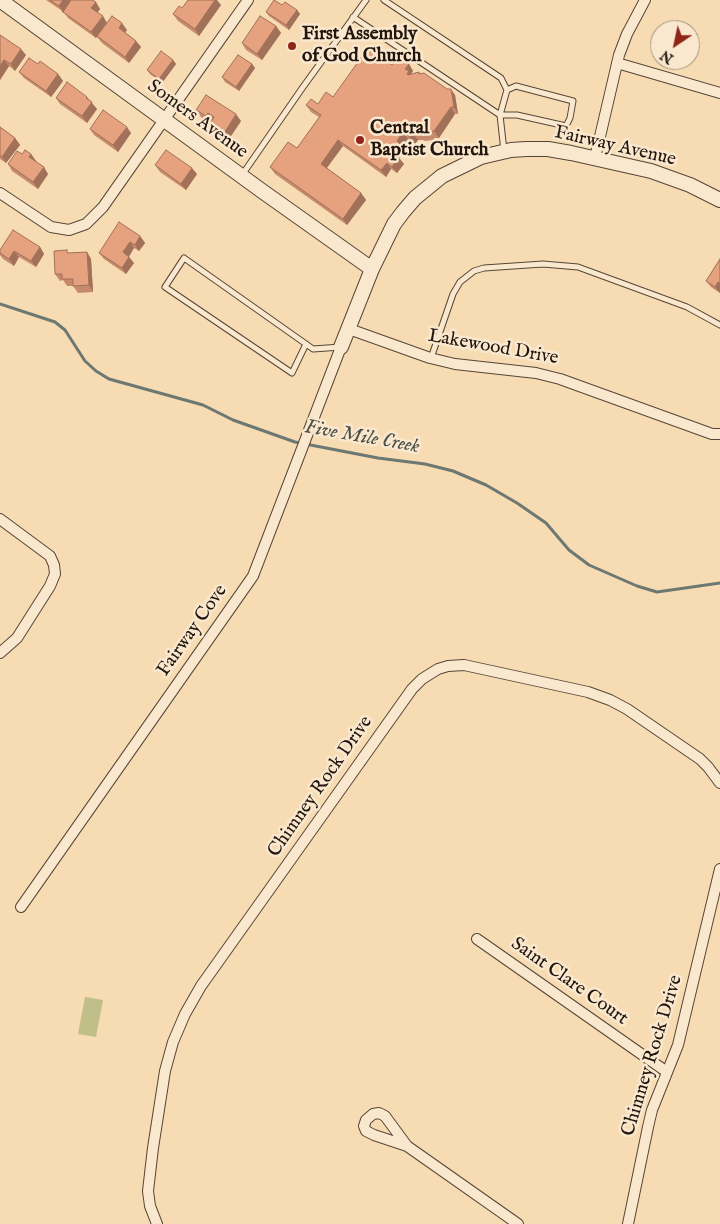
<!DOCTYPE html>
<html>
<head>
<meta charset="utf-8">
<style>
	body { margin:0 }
	#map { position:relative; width:720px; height:1224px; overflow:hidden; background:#f7dbb3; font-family:"IM FELL English",serif }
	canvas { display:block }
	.north { position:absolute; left:650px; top:20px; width:50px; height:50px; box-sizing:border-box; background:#fae8ce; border:1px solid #a39481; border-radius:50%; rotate:214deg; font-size:14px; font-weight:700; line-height:20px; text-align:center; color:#21150e }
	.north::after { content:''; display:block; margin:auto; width:18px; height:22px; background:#8f2418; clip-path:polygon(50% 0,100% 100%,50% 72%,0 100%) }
</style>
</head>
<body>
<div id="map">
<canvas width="720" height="1224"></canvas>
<div class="north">N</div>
</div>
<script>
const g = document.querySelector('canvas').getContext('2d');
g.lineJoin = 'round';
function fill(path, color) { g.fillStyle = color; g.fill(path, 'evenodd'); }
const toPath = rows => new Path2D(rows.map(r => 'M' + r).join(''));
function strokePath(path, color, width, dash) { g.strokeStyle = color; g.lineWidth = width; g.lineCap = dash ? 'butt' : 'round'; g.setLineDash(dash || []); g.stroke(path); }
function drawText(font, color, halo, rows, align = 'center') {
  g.font = font + ' "IM FELL English",serif'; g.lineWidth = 5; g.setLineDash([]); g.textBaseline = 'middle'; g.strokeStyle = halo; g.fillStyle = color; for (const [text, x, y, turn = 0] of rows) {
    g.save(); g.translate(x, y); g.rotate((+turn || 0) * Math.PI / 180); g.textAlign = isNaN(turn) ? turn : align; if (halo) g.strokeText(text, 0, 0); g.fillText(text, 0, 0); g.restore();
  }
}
const green = toPath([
	[85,997,103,1000,96,1037,78,1034]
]);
const stream = toPath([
	[0,304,55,322,65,330,85,361,96,371,109,379,203,405,233,420,295,442,378,458,425,464,453,471,486,485,517,503,546,523,569,550,589,565,637,586,657,592,720,583]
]);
const service = toPath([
	[353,17,500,115,507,90,501,78,384,0],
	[504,151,500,115,517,115,566,126,570,118,573,101,516,86,507,90],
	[242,175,303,87,366,0],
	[306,344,292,373,165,287,184,258,306,344,313,349,341,347],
	[431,358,453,294,460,282,474,271,484,268,543,264,578,267,687,307,720,325]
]);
const minor = toPath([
	[617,63,720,93],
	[595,158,619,55,627,34,645,0],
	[0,193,51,227,69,230,86,224,103,207,248,0],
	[349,329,430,358,455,364,536,373,560,379,712,434,720,434],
	[0,519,50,556,54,565,55,574,50,586,17,638,0,653],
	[21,907,253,576,341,347],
	[477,939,667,1072],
	[407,1146,385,1116,379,1113,373,1114,366,1120,364,1126,366,1131,374,1135,407,1146,518,1224],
	[157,1224,150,1206,148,1191,153,1148,165,1071,173,1042,185,1014,201,986,412,689,422,679,438,669,448,666,464,665,588,692,610,700,627,709,700,759,708,767,720,783],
	[628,1224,648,1127,652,1110,678,1045,720,869]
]);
const tertiary = toPath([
	[0,0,262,191,372,269],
	[341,347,372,269,394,224,403,212,415,198,442,176,481,157,511,150,526,149,548,149,571,153,651,171,690,185,720,200]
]);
const wall = toPath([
	[46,0,93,0,100,9,97,12,107,23,127,30,125,32,136,41,141,47,129,63,102,43,97,37,96,38,68,18,64,12],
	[221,5,199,36,178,21,173,14,182,8],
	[282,5,297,10,300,14,289,30,269,16,266,12],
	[276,26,281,33,262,60,246,50,242,43],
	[0,35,26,55,15,71,9,66,0,80],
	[173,60,176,64,162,83,150,74,147,70],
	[38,64,58,74,63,81,51,97,24,78,19,72],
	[252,64,255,68,239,91,225,82,222,77],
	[398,64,409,64,413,71,411,74,419,72,420,74,455,95,458,114,455,114,439,138,434,138,434,140,425,141,423,140,418,140,415,144,408,139,402,147,405,150,399,158,404,164,397,173,391,169,386,177,343,146,327,168,361,193,366,200,347,225,275,174,270,167,297,148,319,117,311,112,306,105,318,104,333,97,392,65],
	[56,98,90,101,97,109,87,123,60,104],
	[196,110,241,121,229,139,215,130,210,123,201,117],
	[0,127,15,138,20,145,6,163,0,159],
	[90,129,131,133,118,152,94,135],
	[22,154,31,154,36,161,48,174,38,189,12,171,8,164],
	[155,165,197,174,186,190,160,172],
	[140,236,145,243,139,251,134,248,129,257,134,263,126,274,104,259,99,253],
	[40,247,44,254,36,267,19,257,14,266,3,259,0,255,0,250],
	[87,252,91,259,93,292,78,293,73,286,67,286,63,280,60,281,55,274,69,253],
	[720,259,720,293,711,287,706,281]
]);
const shadedWall = toPath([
	[63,0,73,0,63,13,59,6],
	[215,0,217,0,221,5,199,36,195,29],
	[96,2,100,9,96,15,91,8],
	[297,10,300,14,289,30,286,25],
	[103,16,107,23,96,38,91,32],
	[122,23,127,30,123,35,119,28],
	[276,26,281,33,262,60,257,54],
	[136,41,141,47,129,63,125,57],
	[21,49,26,55,15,71,11,64],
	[4,60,9,66,0,80,0,66],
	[173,60,176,64,162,83,159,79],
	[252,64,255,68,239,91,236,87],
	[409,64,413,71,411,74,413,78,407,74,405,69],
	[58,74,63,81,51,97,46,91],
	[451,89,455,95,458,114,454,107],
	[87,97,97,109,87,123,82,116],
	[451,107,455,114,439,138,434,131],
	[208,113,212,120,210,123,206,116],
	[236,114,241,121,229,139,225,132],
	[127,127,131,133,118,152,113,145],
	[403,132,408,139,402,147,405,150,399,158,404,164,397,173,392,167,393,153,397,141],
	[413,133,418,140,415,144,410,137],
	[15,138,20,145,6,163,2,157],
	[338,140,343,146,325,170,321,164],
	[31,154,36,161,34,164,29,157],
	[387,163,391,169,386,177,381,170],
	[44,167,48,174,38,189,33,182],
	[192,168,197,174,186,190,181,184],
	[361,193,366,200,347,225,343,219],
	[140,236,145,243,139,251,135,245],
	[130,242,134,248,127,259,123,252],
	[40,247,44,254,36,267,31,261],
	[14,251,19,257,14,266,9,259],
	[87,252,91,259,93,292,89,285],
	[129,257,134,263,126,274,122,268],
	[718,282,720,284,720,293,715,287]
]);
const building = toPath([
	[50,0,63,0,59,6,50,0],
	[71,0,92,0,96,2,91,8,103,16,91,32,63,12,71,0],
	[188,0,215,0,195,29,173,14,179,6,182,8,188,0],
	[274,0,282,5,285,2,297,10,286,25,266,12,274,0],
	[112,16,122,23,119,28,136,41,125,57,97,36,112,16],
	[260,16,276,26,257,54,242,43,260,16],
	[0,35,21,49,11,64,4,60,0,66,0,35],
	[368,48,392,65,394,61,398,64,402,59,409,64,405,69,409,71,407,74,408,75,419,72,419,74,424,73,447,89,451,89,454,107,451,107,434,131,429,132,429,133,420,135,420,133,413,133,410,137,403,132,397,141,400,144,393,153,399,157,392,167,387,163,381,170,338,140,321,164,361,193,343,219,270,167,288,142,297,148,321,115,306,105,311,99,318,104,326,92,333,97,368,48],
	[161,51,173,60,159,79,147,70,161,51],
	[238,55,252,64,236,87,222,77,238,55],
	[29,58,38,64,40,61,58,74,46,91,19,72,29,58],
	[67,82,87,97,86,98,92,102,82,116,56,98,67,82],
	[206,95,236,114,225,132,210,123,214,117,208,113,206,116,196,110,206,95],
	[103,110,127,127,113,145,90,129,103,110],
	[0,127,15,138,2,157,0,155,0,127],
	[25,150,31,154,29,157,44,167,33,182,8,164,17,151,22,154,25,150],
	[166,150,192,168,181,184,155,165,166,150],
	[119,222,140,236,135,245,130,242,123,252,129,257,122,268,99,253,119,222],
	[13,230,40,247,31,261,14,251,9,259,0,253,0,250,13,230],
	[67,250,67,253,87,252,89,285,73,286,73,279,62,279,62,274,55,274,54,251,67,250],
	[720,259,720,283,718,282,715,287,706,281,720,259]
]);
const markers = [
	[292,46,5,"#8f2418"],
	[360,140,5,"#8f2418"]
];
const poiNames = [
	["First Assembly",302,35],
	["of God Church",302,57],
	["Central",370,129],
	["Baptist Church",370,151]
];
const streetNames = [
	["Somers Avenue",197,120,36],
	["Fairway Avenue",615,147,13],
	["Lakewood Drive",493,348,10],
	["Fairway Cove",193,631,-55],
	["Chimney Rock Drive",321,787,-55],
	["Saint Clare Court",569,982,35],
	["Chimney Rock Drive",653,1056,-73]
];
const waterNames = [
	["Five Mile Creek",362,438,10]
];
fill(green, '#c1bf89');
strokePath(stream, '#6c7871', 3);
strokePath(service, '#564637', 7);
strokePath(minor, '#564637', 12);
strokePath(tertiary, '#564637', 16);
strokePath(service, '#fae8ce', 5);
strokePath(minor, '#fae8ce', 10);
strokePath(tertiary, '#fae8ce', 14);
fill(wall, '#c68b6d');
fill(shadedWall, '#a17159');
fill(building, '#e6a27f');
strokePath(building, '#a17159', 1);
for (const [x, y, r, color] of markers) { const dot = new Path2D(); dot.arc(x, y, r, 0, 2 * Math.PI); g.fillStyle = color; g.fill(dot); strokePath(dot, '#fae8ce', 2); }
drawText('bold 19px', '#21150e', '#fae8ce', poiNames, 'left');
drawText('19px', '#21150e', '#fae8ce', streetNames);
drawText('italic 20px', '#4d4f48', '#fae8ce', waterNames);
</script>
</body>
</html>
